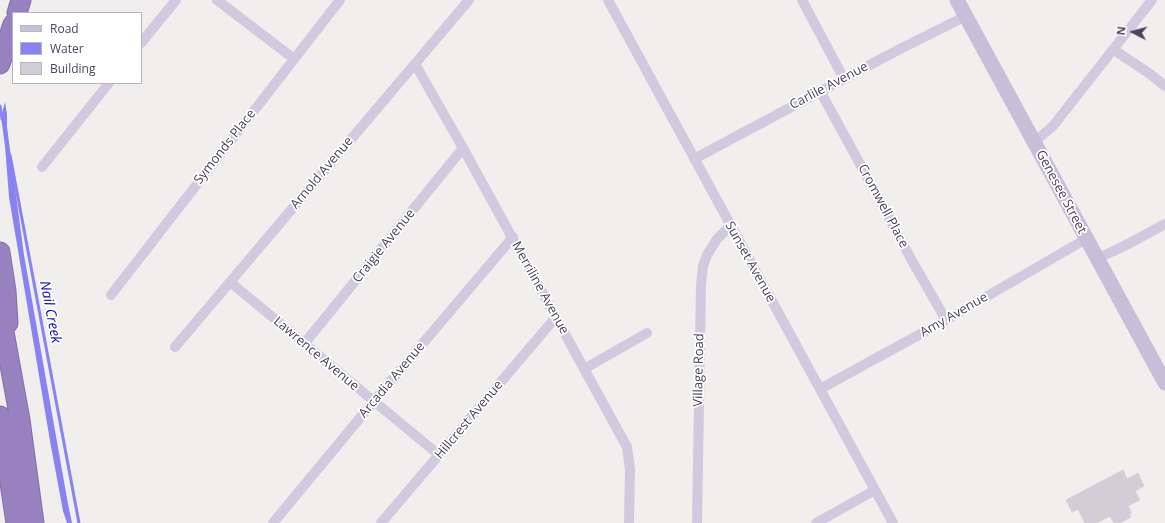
<!DOCTYPE html>
<html>
<head>
<meta charset="utf-8">
<style>
	body { margin:0 }
	#map { position:relative; width:1165px; height:523px; overflow:hidden; background:#f0efed; font-family:"Open Sans",sans-serif }
	canvas { display:block }
	.legend { position:absolute; left:12px; top:12px; width:130px; height:72px; box-sizing:border-box; background:#fff; border:1px solid #b7b4bd; margin:0; padding:5px 7px; list-style:none; font-size:12px; color:#4c445b }
	.legend li { display:flex; align-items:center; gap:8px; height:20px }
	.legend b { width:20px; border:1px solid #b7b4bd }
	.north { position:absolute; left:1113px; top:12px; width:40px; height:40px; -webkit-text-stroke:3px #fff; paint-order:stroke; rotate:276deg; font-size:11px; font-weight:700; line-height:16px; text-align:center; color:#4c445b }
	.north::after { content:''; display:block; margin:auto; width:14px; height:18px; background:#4c445b; clip-path:polygon(50% 0,100% 100%,50% 72%,0 100%) }
</style>
</head>
<body>
<div id="map">
<canvas width="1165" height="523"></canvas>
<ul class="legend">
<li><b style="height:5px;background:#c7bed7"></b>Road</li>
<li><b style="height:11px;background:#8883f0"></b>Water</li>
<li><b style="height:11px;background:#d1ccd5"></b>Building</li>
</ul>
<div class="north">N</div>
</div>
<script>
const g = document.querySelector('canvas').getContext('2d');
g.lineJoin = 'round';
function fill(path, color) { g.fillStyle = color; g.fill(path, 'evenodd'); }
const toPath = rows => new Path2D(rows.map(r => 'M' + r).join(''));
function strokePath(path, color, width, dash) { g.strokeStyle = color; g.lineWidth = width; g.lineCap = dash ? 'butt' : 'round'; g.setLineDash(dash || []); g.stroke(path); }
function drawText(font, color, halo, rows, align = 'center') {
  g.font = font + ' "Open Sans",sans-serif'; g.lineWidth = 3.5; g.setLineDash([]); g.textBaseline = 'middle'; g.strokeStyle = halo; g.fillStyle = color; for (const [text, x, y, turn = 0] of rows) {
    g.save(); g.translate(x, y); g.rotate((+turn || 0) * Math.PI / 180); g.textAlign = isNaN(turn) ? turn : align; if (halo) g.strokeText(text, 0, 0); g.fillText(text, 0, 0); g.restore();
  }
}
const water = toPath([
	[5,102,7,114,7,127,24,255,68,504,72,523,67,523,63,511,50,441,9,197,5,146,1,117]
]);
const stream = toPath([
	[0,106,2,119],
	[10,155,79,523]
]);
const building = toPath([
	[1123,470,1127,479,1138,473,1144,486,1135,491,1140,500,1128,506,1132,513,1129,514,1131,517,1120,523,1114,523,1110,516,1097,523,1085,523,1078,509,1072,512,1066,500,1123,470]
]);
const minor = toPath([
	[217,0,293,58],
	[608,0,893,523],
	[802,0,844,79],
	[141,43,176,0],
	[1114,50,1150,74,1165,86],
	[415,64,463,148,627,447,630,469,629,523],
	[820,91,871,184,911,259,946,320],
	[1034,142,1053,126,1152,0],
	[694,159,896,51,966,16],
	[42,167,109,83],
	[1097,259,1130,243,1165,224],
	[230,282,439,455],
	[111,295,340,0],
	[304,344,463,148],
	[175,347,469,0],
	[584,369,647,333],
	[820,389,946,320,1086,239],
	[273,523,374,401,513,237],
	[381,523,556,317],
	[697,523,701,286,703,266,707,255,717,239,730,226],
	[816,523,875,490]
]);
const secondary = toPath([
	[957,0,1165,383]
]);
const motorway = toPath([
	[17,13,21,0],
	[0,64,13,24],
	[0,252,6,291,8,323],
	[0,310,20,420,34,523],
	[0,416,16,523]
]);
const streetNames = [
	["Carlile Avenue",829,86,-28],
	["Symonds Place",225,147,-52],
	["Arnold Avenue",322,173,-50],
	["Genesee Street",1061,192,62],
	["Cromwell Place",883,206,62],
	["Craigie Avenue",384,246,-51],
	["Sunset Avenue",750,262,61],
	["Merriline Avenue",540,288,61],
	["Amy Avenue",954,315,-30],
	["Lawrence Avenue",316,354,40],
	["Village Road",699,370,-89],
	["Arcadia Avenue",392,380,-50],
	["Hillcrest Avenue",469,420,-50]
];
const waterNames = [
	["Nail Creek",50,312,79]
];
fill(water, '#8883f0');
strokePath(stream, '#8883f0', 3);
fill(building, '#d1ccd5');
strokePath(building, '#d5d1d9', 1);
strokePath(motorway, '#836daa', 21);
strokePath(minor, '#d0cade', 10);
strokePath(secondary, '#c7bed7', 15);
strokePath(motorway, '#9782bf', 19);
drawText('13px', '#4c445b', '#fff', streetNames);
drawText('italic 14px', '#0e06ad', '#fff', waterNames);
</script>
</body>
</html>
